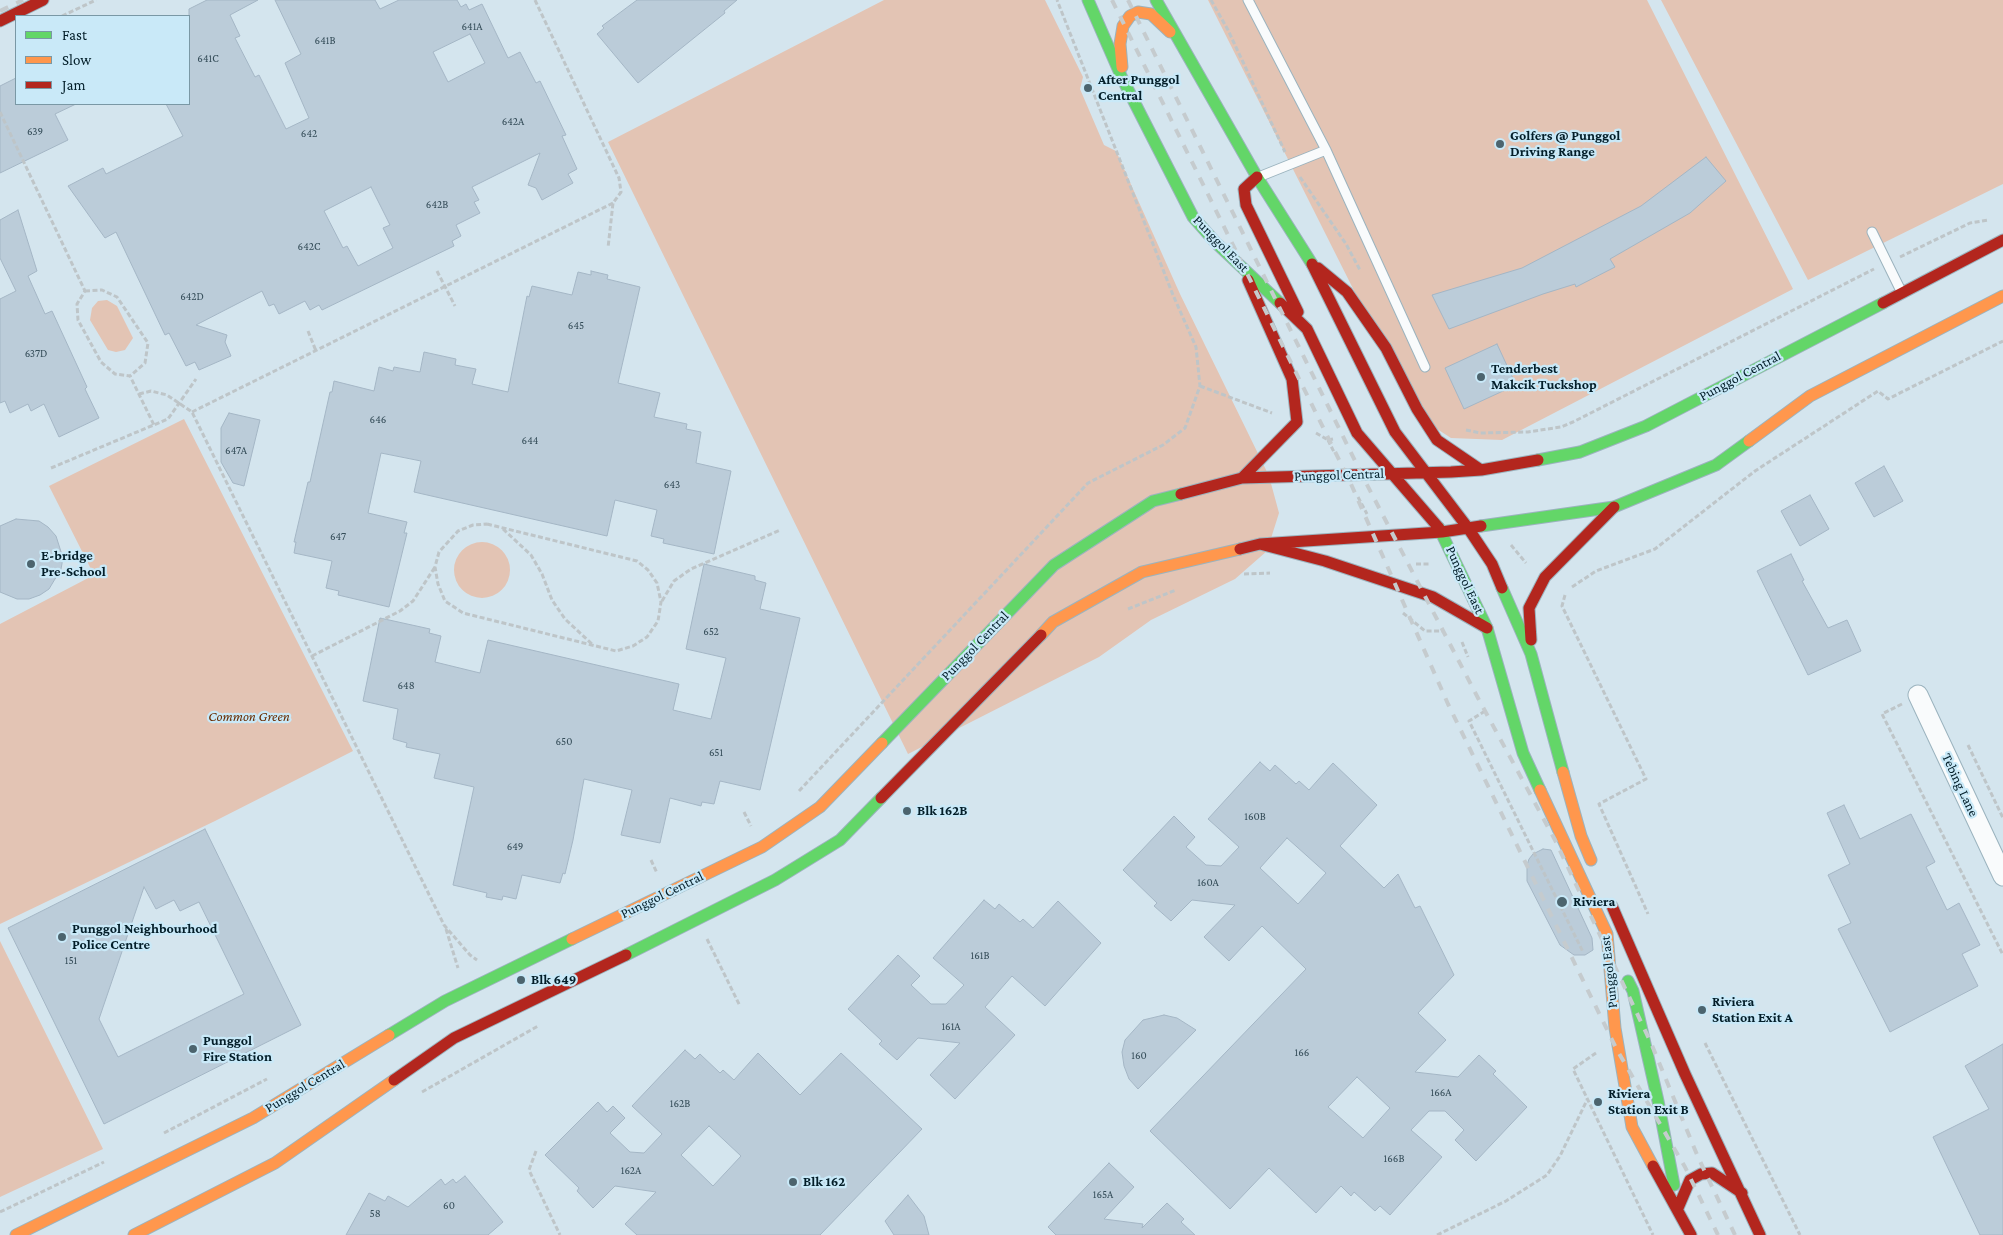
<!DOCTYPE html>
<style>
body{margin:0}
#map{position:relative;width:2003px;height:1235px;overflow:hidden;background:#d4e5ee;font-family:"Crimson Pro",serif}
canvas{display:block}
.legend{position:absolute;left:15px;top:15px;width:175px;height:90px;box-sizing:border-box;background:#c9e9f8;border:1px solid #7a98a5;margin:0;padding:6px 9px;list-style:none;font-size:15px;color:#031e29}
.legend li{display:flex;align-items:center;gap:10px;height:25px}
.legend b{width:25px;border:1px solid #7a98a5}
</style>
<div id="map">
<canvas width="2003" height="1235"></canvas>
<ul class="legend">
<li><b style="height:6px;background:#63d668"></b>Fast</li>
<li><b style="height:6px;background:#ff974d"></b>Slow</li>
<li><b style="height:6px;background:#b3261e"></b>Jam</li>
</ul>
</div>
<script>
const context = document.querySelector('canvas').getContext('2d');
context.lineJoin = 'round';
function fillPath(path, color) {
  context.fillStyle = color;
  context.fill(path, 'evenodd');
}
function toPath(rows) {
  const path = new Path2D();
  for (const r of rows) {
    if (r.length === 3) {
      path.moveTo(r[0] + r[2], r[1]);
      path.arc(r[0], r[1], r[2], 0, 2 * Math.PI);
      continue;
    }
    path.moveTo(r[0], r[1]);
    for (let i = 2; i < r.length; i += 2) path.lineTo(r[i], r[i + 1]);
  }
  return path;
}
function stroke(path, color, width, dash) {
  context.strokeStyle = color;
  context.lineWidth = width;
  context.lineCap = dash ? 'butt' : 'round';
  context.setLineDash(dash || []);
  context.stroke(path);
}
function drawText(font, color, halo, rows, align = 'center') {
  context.font = font + ' "Crimson Pro",serif';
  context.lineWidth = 4.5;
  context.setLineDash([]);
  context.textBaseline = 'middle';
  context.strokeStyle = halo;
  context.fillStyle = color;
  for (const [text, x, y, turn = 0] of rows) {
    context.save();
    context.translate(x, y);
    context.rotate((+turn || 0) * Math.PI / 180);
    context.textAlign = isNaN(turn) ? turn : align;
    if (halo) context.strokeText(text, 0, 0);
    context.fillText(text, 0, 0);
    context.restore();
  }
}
fillPath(toPath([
 [884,0,1045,0,1083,77,1080,89,1104,145,1116,151,1180,294,1269,476,1279,513,1267,551,1235,579,1151,620,1099,657,908,754,608,142],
 [1208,0,1647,0,1793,289,1502,440,1451,438,1417,416],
 [1661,0,2003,0,2003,184,1808,280],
 [107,300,117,306,133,338,125,350,116,352,108,350,90,320,92,308,98,301],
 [184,419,353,751,215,821,0,924,0,624,94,575,49,486],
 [482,570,28],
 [0,941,103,1149,0,1197]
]), '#e3c4b4');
const building = toPath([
 [207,0,258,0,230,15,240,36,235,38,255,77,259,75,286,129,309,118,285,63,301,54,275,0,375,0,380,9,399,0,457,0,461,7,466,4,469,10,482,4,508,58,520,52,536,83,540,81,566,135,562,136,577,169,568,174,573,183,542,200,536,188,528,185,540,153,472,187,479,200,474,202,480,213,456,225,461,236,452,241,454,246,322,310,319,305,310,310,305,301,279,314,274,304,269,306,262,291,196,325,227,335,225,342,231,356,199,370,195,362,186,366,169,333,165,335,116,232,105,238,68,186,103,168,106,174,183,136,166,104,189,104,189,9,207,0],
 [470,34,485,63,448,82,433,52,470,34],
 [371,187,390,225,383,228,393,248,358,266,347,246,343,248,324,211,371,187],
 [637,0,737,0,724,11,725,13,638,83,597,34,604,28,602,26,637,0],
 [16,78,16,104,76,104,55,114,68,140,0,173,0,86,16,78],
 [1706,157,1726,181,1690,213,1610,259,1615,267,1576,287,1575,284,1543,294,1449,329,1432,295,1522,268,1641,206,1706,157],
 [18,210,37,271,28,276,45,314,52,311,87,387,85,389,99,418,59,437,44,404,31,411,28,404,10,413,5,401,0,403,0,299,16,291,0,258,0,220,18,210],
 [591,271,608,275,607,279,640,287,618,383,660,393,654,417,687,424,686,429,701,432,696,463,731,471,714,554,663,543,664,539,651,536,657,510,615,500,607,536,414,492,421,461,381,453,368,513,407,522,404,533,407,533,389,607,338,595,339,591,326,588,332,561,294,553,296,542,294,542,308,482,310,482,330,392,332,392,334,381,374,391,379,367,393,371,394,367,420,372,424,352,456,359,455,365,476,369,472,384,508,392,527,296,529,297,532,286,572,295,578,272,591,275,591,271],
 [1497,344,1516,385,1464,409,1445,368,1497,344],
 [229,413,260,420,244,486,233,483,221,462,221,428,229,413],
 [1884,466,1903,501,1874,517,1855,483,1884,466],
 [1810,495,1829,529,1800,546,1781,511,1810,495],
 [16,519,39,521,48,527,56,536,63,558,61,569,49,589,40,595,29,599,17,599,0,592,0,526,16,519],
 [1791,554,1804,580,1802,581,1828,628,1847,620,1861,651,1808,675,1757,571,1791,554],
 [704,564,755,576,755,580,766,583,760,609,800,618,760,790,720,781,714,804,702,802,701,806,670,798,660,843,621,835,632,790,584,779,573,840,565,874,563,873,560,883,522,875,516,899,503,896,502,900,486,897,487,893,453,885,474,787,434,778,440,754,406,747,407,743,393,739,398,709,363,701,380,618,430,629,429,633,441,636,435,662,480,673,488,640,679,684,673,710,711,719,726,658,686,649,704,564],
 [1260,762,1270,771,1275,765,1296,784,1299,781,1309,790,1333,763,1377,805,1340,846,1384,888,1398,874,1415,908,1420,906,1454,975,1418,1013,1446,1040,1415,1072,1458,1077,1479,1055,1496,1071,1493,1074,1527,1107,1476,1161,1455,1140,1464,1130,1445,1111,1429,1111,1411,1130,1442,1157,1390,1215,1380,1206,1375,1211,1354,1192,1351,1196,1341,1186,1316,1213,1269,1168,1230,1209,1150,1131,1306,969,1262,926,1229,961,1204,937,1235,905,1192,900,1171,921,1154,906,1157,903,1123,870,1174,816,1195,837,1186,847,1206,865,1221,866,1239,847,1208,819,1260,762],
 [1287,838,1326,873,1298,904,1260,868,1287,838],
 [1357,1077,1390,1108,1363,1138,1328,1107,1357,1077],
 [1844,805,1860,839,1911,814,1935,862,1926,867,1947,910,1959,903,1980,945,1962,954,1978,986,1890,1032,1838,929,1851,923,1828,875,1850,864,1827,813,1844,805],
 [205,829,301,1025,104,1124,8,928,205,829],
 [144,887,156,909,174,900,180,911,199,902,244,994,118,1057,99,1019,144,887],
 [1543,849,1551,850,1592,938,1593,950,1585,955,1574,955,1560,945,1527,881,1527,865,1529,859,1533,854,1543,849],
 [984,900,995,909,999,904,1020,922,1023,919,1033,928,1058,901,1101,943,1045,1006,1012,976,985,1007,1015,1035,955,1099,930,1075,960,1043,918,1038,897,1060,879,1044,882,1041,848,1009,898,955,920,976,911,985,931,1004,946,1004,964,985,933,958,984,900],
 [1164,1015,1177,1018,1196,1030,1138,1089,1129,1079,1124,1066,1122,1052,1125,1040,1143,1020,1164,1015],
 [2003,1044,2003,1235,1980,1235,1933,1137,1989,1109,1965,1066,2003,1044],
 [685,1050,695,1059,700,1054,720,1073,723,1070,734,1080,758,1053,800,1095,841,1053,922,1129,820,1235,637,1235,625,1224,656,1192,615,1186,593,1208,577,1191,579,1188,545,1155,598,1102,607,1112,613,1106,625,1118,610,1133,630,1152,644,1153,662,1134,632,1106,685,1050],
 [709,1126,741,1156,713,1186,681,1155,709,1126],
 [1109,1163,1134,1187,1104,1219,1143,1224,1142,1228,1167,1203,1184,1219,1181,1222,1195,1235,1056,1235,1048,1227,1109,1163],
 [465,1176,503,1222,488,1235,346,1235,369,1193,385,1201,388,1196,408,1207,441,1179,445,1185,453,1179,456,1183,465,1176],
 [908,1195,924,1216,929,1235,894,1235,885,1221,908,1195]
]);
fillPath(building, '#bbccd9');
stroke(building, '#a4b6c5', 1);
const lane = toPath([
 [1248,0,1326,150,1425,367],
 [1261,176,1326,150],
 [1872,232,1901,291]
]);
const street = toPath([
 [1918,695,2003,876]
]);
const fast = toPath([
 [1088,0,1122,78,1193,217,1216,243,1280,303],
 [1156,0,1257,177,1312,264],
 [1538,460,1580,452,1646,426,1883,303],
 [1481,526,1614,507,1716,465,1749,441],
 [1439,528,1487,628,1523,753,1540,790],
 [1502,588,1531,654,1563,772],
 [882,743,1054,565,1153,501,1181,494],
 [626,955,775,880,840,840,881,798],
 [1628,981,1633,991,1658,1101,1674,1185],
 [389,1035,445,1001,572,939]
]);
const slow = toPath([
 [1122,67,1120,44,1123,26,1130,16,1138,12,1151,14,1170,32],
 [1749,441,1810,396,2003,296],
 [1041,635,1053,622,1142,572,1240,549],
 [1563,772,1581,836,1591,860],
 [1540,790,1607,934,1615,1028,1632,1127,1653,1166],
 [572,939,762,847,820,807,882,743],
 [16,1235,253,1118,389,1035],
 [134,1235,275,1163,394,1080]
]);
const jam = toPath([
 [0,21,43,0],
 [1257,177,1244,189,1246,205,1298,312],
 [1312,264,1395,432,1468,528,1492,564,1502,588],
 [1318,268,1347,292,1386,348,1417,409,1437,440,1481,470],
 [1280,303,1307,329,1357,433,1439,528],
 [1883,303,2003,240],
 [1242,478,1297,422,1292,379,1248,280],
 [1181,494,1242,478,1451,472,1481,470,1538,460],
 [1260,544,1325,561,1433,597,1487,628],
 [1240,549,1260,544,1442,532,1481,526],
 [1531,640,1529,608,1545,577,1614,507],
 [881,798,1041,635],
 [1612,906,1685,1074,1760,1235],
 [394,1080,454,1038,626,955],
 [1653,1166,1691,1235],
 [1678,1208,1690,1180,1701,1174,1712,1173,1742,1193]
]);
stroke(lane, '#9bb3be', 11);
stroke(street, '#9bb3be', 21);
stroke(fast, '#9bb3be', 13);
stroke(slow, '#9bb3be', 13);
stroke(jam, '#9bb3be', 13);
stroke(toPath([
 [535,0,619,178,621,192,613,203,608,248],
 [1211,0,1228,30,1285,152],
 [62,16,96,0],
 [0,112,85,291,77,304,78,320,101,362,115,374,130,376,154,425],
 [1300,177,1346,244,1360,270],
 [1900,257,1970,223,1988,220],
 [437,271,455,306],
 [85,291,102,290,117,297,148,343,145,363,130,376],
 [308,331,316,351],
 [1200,386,1272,413],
 [139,394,151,391,167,395,192,412,444,925,470,955,477,960],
 [192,412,613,203],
 [1466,430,1480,433,1528,432,1561,427,1573,422,1874,269],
 [1316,433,1328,440,1333,439],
 [1328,440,1334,452],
 [51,468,168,419,196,379],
 [1358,497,1367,514],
 [487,524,637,561,648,570,657,583,661,602,658,621,647,637,633,646,616,651,463,613,445,601,438,584,435,567,439,552,458,531,473,525,487,524],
 [503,529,531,555,542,574,552,600,565,619,593,645],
 [1511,545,1526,563],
 [1416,564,1430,564],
 [1244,574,1270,573],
 [1572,587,1596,571,1655,549,1755,471,1878,391,1888,399,2003,341],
 [1565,595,1562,606,1646,779,1599,804,1648,914],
 [662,601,674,581,691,569,780,530],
 [1128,609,1176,590],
 [1403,613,1425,631,1443,631],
 [1462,642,1468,657],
 [312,656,400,611,413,601,435,567],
 [1902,704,1882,714,2003,955],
 [1485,711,1469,721,1583,952],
 [1968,745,2003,818],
 [799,791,1088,483,1163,445,1185,428,1200,386,1196,347,1173,295,1057,0],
 [744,812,751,826],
 [651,860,657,873],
 [446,929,458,968],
 [707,939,740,1006],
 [1705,1043,1800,1235],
 [1596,1053,1573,1069,1653,1235],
 [422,1092,538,1026],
 [164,1133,267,1079],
 [536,1151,529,1170,560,1235],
 [0,1212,104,1162],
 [1437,1235,1506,1201,1547,1175,1560,1156,1587,1100]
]), '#bec5c8', 3, [5, 2.5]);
stroke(lane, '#f9fbfc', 9);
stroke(street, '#f9fbfc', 19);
stroke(fast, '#63d668', 11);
stroke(slow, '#ff974d', 11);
stroke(jam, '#b3261e', 11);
stroke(toPath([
 [1112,0,1351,484,1448,704,1617,1050,1685,1167,1718,1235],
 [1128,0,1363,477,1478,698,1555,840,1651,1043,1698,1157,1735,1235],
 [0,11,23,0]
]), '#c5cbce', 4, [9, 9]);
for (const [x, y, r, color] of [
 [1088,88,5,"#4c646e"],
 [1500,144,5,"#4c646e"],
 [1481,377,5,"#4c646e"],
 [31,564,5,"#4c646e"],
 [907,811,5,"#4c646e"],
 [1562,902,6,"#4c646e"],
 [62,937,5,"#4c646e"],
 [521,980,5,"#4c646e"],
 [1702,1010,5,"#4c646e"],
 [193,1049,5,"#4c646e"],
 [1598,1102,5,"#4c646e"],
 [793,1182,5,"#4c646e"]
]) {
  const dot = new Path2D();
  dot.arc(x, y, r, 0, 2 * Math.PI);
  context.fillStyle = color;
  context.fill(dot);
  stroke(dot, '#c9e9f8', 2);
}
drawText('11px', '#344c58', null, [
 ["641A",472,27],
 ["641B",325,41],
 ["641C",208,59],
 ["642A",513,122],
 ["639",35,132],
 ["642",309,134],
 ["642B",437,205],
 ["642C",309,247],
 ["642D",192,297],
 ["645",576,326],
 ["637D",36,354],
 ["646",378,420],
 ["644",530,441],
 ["647A",236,451],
 ["643",672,485],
 ["647",338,537],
 ["652",711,632],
 ["648",406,686],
 ["650",564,742],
 ["651",716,753],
 ["160B",1255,817],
 ["649",515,847],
 ["160A",1208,883],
 ["161B",980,956],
 ["151",71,961],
 ["161A",951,1027],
 ["166",1302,1053],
 ["160",1139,1056],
 ["166A",1441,1093],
 ["162B",680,1104],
 ["166B",1394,1159],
 ["162A",631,1171],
 ["165A",1103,1195],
 ["60",449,1206],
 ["58",375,1214]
]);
drawText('bold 14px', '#031e29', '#c9e9f8', [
 ["After Punggol",1098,80],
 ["Central",1098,96],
 ["Golfers @ Punggol",1510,136],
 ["Driving Range",1510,152],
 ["Tenderbest",1491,369],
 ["Makcik Tuckshop",1491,385],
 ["E-bridge",41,556],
 ["Pre-School",41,572],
 ["Blk 162B",917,811],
 ["Riviera",1573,902],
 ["Punggol Neighbourhood",72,929],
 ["Police Centre",72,945],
 ["Blk 649",531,980],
 ["Riviera",1712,1002],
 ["Station Exit A",1712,1018],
 ["Punggol",203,1041],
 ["Fire Station",203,1057],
 ["Riviera",1608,1094],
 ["Station Exit B",1608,1110],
 ["Blk 162",803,1182]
], 'left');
drawText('14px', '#031e29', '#c9e9f8', [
 ["Punggol East",1221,244,46],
 ["Punggol Central",1740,376,-28],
 ["Punggol Central",1339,475,-2],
 ["Punggol East",1465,580,65],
 ["Punggol Central",975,646,-46],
 ["Tebing Lane",1960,785,65],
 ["Punggol Central",662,895,-26],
 ["Punggol East",1609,972,-96],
 ["Punggol Central",305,1086,-31]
]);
drawText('italic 14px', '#692c00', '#c9e9f8', [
 ["Common Green",249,717]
]);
</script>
